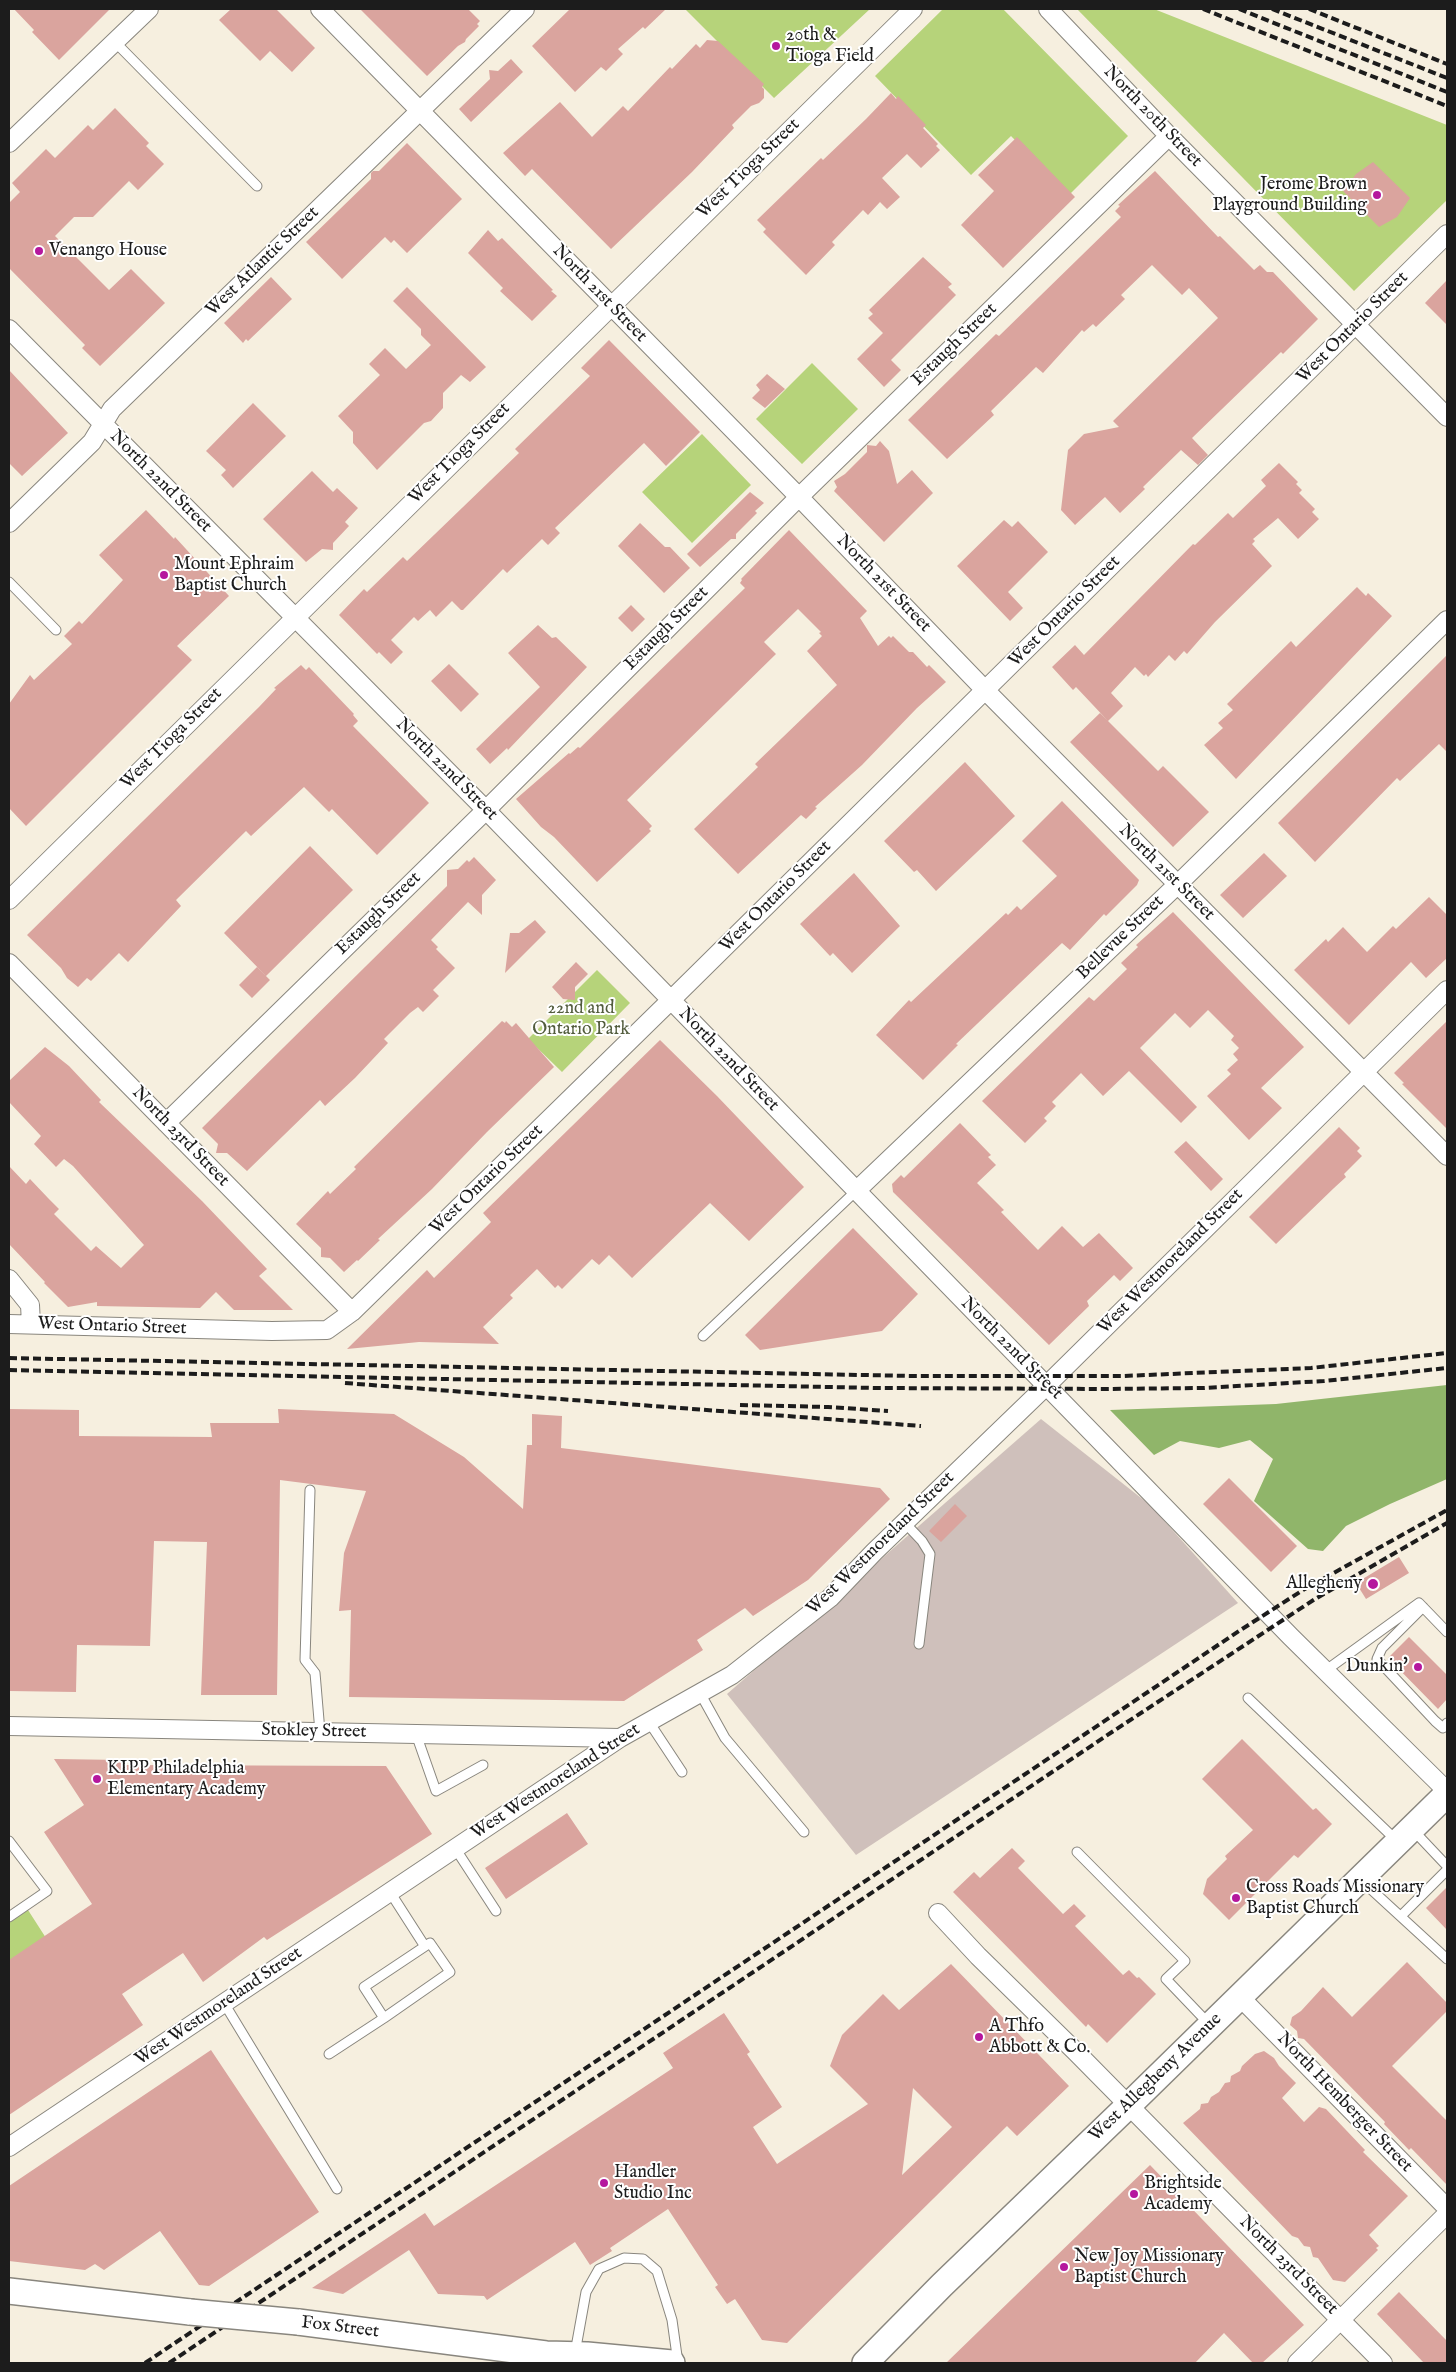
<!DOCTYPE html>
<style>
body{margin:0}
#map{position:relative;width:1456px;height:2372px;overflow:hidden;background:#f6efdf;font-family:"IM FELL English",serif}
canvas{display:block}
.frame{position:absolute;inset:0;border:10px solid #1c1c1c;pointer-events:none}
</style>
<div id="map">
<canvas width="1456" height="2372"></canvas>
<div class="frame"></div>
</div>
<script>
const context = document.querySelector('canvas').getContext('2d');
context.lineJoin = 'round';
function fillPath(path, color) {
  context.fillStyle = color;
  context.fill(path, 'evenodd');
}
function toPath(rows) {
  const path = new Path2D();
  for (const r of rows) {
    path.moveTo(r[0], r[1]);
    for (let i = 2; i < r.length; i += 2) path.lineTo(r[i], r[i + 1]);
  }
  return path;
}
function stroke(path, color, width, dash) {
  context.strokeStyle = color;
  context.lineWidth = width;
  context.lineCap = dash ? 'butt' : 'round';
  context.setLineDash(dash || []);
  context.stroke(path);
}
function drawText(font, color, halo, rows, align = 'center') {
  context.font = font + ' "IM FELL English",serif';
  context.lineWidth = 4;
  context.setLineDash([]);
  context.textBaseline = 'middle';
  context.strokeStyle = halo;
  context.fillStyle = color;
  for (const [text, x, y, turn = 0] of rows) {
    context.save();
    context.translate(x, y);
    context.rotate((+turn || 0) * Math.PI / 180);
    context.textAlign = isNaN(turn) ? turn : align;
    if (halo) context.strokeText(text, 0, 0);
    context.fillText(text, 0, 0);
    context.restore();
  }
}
fillPath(toPath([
 [1041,1419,1150,1505,1238,1603,856,1855,727,1694]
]), '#cfc0bb');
fillPath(toPath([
 [685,9,870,9,774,98],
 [943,9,1003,9,1128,136,1069,195,1011,136,971,175,875,76],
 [1077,9,1154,9,1447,125,1447,200,1354,291],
 [812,363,858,409,802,464,756,419],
 [702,434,751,485,692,543,642,492],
 [597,970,630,1003,562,1072,528,1039],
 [28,1910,46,1938,9,1962,9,1923]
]), '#b6d37a');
fillPath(toPath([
 [1447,1385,1447,1479,1390,1504,1346,1526,1323,1551,1308,1549,1254,1501,1273,1459,1250,1440,1219,1448,1180,1441,1154,1455,1110,1410,1276,1404]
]), '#90b56a');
fillPath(toPath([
 [14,9,110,9,59,60,32,32,34,30],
 [231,9,276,9,315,48,292,72,270,51,260,61,219,20],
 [360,9,468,9,480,21,477,24,479,26,466,39,465,42,458,46,427,76],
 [570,9,666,9,645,29,643,27,618,49,623,54,606,71,601,67,575,92,532,46],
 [707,40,718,41,764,84,762,87,764,89,764,98,759,103,751,106,732,125,734,128,692,172,611,249,532,169,525,176,503,153,560,102,592,137,623,106,628,111,670,67,672,69,696,44,700,48],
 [511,59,523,72,471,122,459,109,490,79,489,70,498,71],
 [891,93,896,99,898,96,926,125,923,128,938,144,936,146,940,150,921,168,907,154,882,178,900,197,887,209,880,202,868,215,863,210,832,242,835,245,806,275,763,232,766,229,757,220,821,158,823,160,866,119],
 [115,108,149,143,146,146,164,164,138,190,129,181,93,217,74,217,55,236,109,290,131,269,165,303,100,366,82,348,85,345,9,268,9,203,20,192,12,183,46,149,55,158,88,125,93,130],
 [1017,137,1075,197,1003,268,961,225,994,191,978,175],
 [407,143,462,199,407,253,394,240,391,243,385,237,342,279,306,242,371,179,371,173,373,171,379,171],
 [1373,162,1410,198,1397,217,1379,227,1343,191,1356,174],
 [1155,171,1218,237,1220,236,1254,270,1260,265,1267,272,1273,272,1318,319,1283,354,1281,352,1192,438,1208,455,1198,465,1181,450,1143,487,1145,489,1120,513,1105,497,1075,525,1061,510,1068,450,1084,434,1119,427,1113,421,1218,318,1189,288,1182,295,1152,265,1121,295,1125,299,1096,327,1093,324,1084,332,1082,330,1043,373,1036,367,991,411,994,415,947,459,908,420,996,334,999,336,1121,217,1115,211,1120,206,1118,205],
 [488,230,498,241,502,238,553,290,551,291,557,296,532,321,500,291,503,288,468,253],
 [923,257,952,284,948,287,956,295,891,360,901,370,884,387,857,359,883,333,868,318,873,314,869,310],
 [271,277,292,299,248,341,246,339,243,343,224,323],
 [1447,280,1447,325,1425,303],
 [407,287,486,367,470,382,461,375,443,393,443,408,431,421,424,423,377,470,353,443,353,432,338,416,380,375,369,364,385,348,406,369,431,345,421,335,421,329,393,301],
 [609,340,700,432,666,466,644,443,555,528,560,533,548,545,542,539,507,573,503,569,463,610,461,610,452,601,436,617,430,610,418,621,414,617,391,640,403,652,391,664,379,652,377,654,339,615,364,589,367,592,403,557,407,561,519,453,515,449,590,376,581,368],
 [9,370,68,433,22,476,9,463],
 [767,374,785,389,765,408,752,398,760,390,756,385],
 [253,403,286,436,233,488,221,475,226,470,206,451],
 [880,441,889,451,897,484,912,470,933,493,884,542,834,491,837,487,834,481,845,474,867,452,867,445,876,446],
 [1279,463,1298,482,1296,484,1302,490,1299,493,1315,509,1312,512,1319,519,1298,539,1278,518,1253,539,1255,541,1252,544,1272,566,1215,622,1187,654,1184,651,1175,661,1169,655,1148,677,1146,674,1144,676,1135,667,1111,693,1123,706,1108,721,1076,687,1073,690,1052,667,1075,645,1084,655,1193,544,1195,545,1228,513,1233,518,1266,486,1261,480],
 [312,471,333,492,337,488,358,508,345,522,349,526,333,543,333,550,322,549,306,562,263,519],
 [750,492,764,503,755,511,757,513,736,534,736,539,731,539,700,567,687,554],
 [146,510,174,539,175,537,229,596,177,646,192,660,26,826,9,808,9,704,30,675,34,680,72,644,64,636,79,621,82,624,123,580,99,555],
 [1004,520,1012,527,1018,521,1048,552,1008,592,1023,608,1010,621,957,566],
 [640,523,665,547,670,547,690,568,664,593,618,546],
 [789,530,867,611,860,618,878,646,889,636,891,638,893,636,909,652,913,652,927,667,929,665,946,682,917,708,862,765,815,807,817,808,806,819,801,815,738,874,694,829,758,767,755,764,837,685,807,651,822,636,819,633,821,632,798,609,764,642,776,654,627,800,652,826,649,829,651,831,597,882,554,837,541,827,516,799,569,753,570,754,578,747,580,748,745,588,740,583,742,580,741,579],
 [1357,587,1366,596,1368,593,1392,616,1236,779,1204,745,1223,728,1218,723,1233,710,1227,704,1291,641,1296,647],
 [631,605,645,619,632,632,618,618],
 [538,625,552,638,556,637,587,667,508,750,507,748,490,764,476,749,540,687,508,653],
 [1447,655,1447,752,1439,744,1400,781,1397,778,1315,862,1278,823],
 [449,664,479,694,461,712,431,681],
 [301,665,306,670,309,667,354,714,353,715,358,721,353,726,429,803,377,855,332,809,329,812,304,787,251,836,246,831,176,900,181,906,128,962,119,953,91,981,87,978,78,987,67,978,61,968,27,935,259,707,276,689,274,688],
 [1100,713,1158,771,1163,766,1209,812,1173,847,1070,742],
 [965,762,1015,816,936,891,917,870,914,872,884,841],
 [1062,801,1139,880,1137,885,1106,916,1104,914,1070,950,1062,943,956,1044,958,1045,923,1080,876,1035,909,1000,911,1002,1006,913,1008,915,1017,906,1021,910,1057,876,1022,841],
 [310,846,353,890,266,976,224,933],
 [1264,853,1287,876,1243,918,1220,895],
 [474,857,496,880,482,895,482,915,468,902,431,940,438,947,436,949,455,968,433,990,439,996,423,1012,418,1007,410,1013,384,1039,388,1043,355,1078,325,1106,320,1100,247,1171,227,1153,216,1153,218,1144,202,1128,447,886,447,870,458,869,467,860,469,862],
 [854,873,900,926,852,973,833,953,830,956,800,924],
 [1429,897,1447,915,1447,958,1426,978,1411,962,1349,1025,1294,970,1326,939,1328,942,1343,927,1367,952,1393,926,1396,929],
 [1173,912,1304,1047,1261,1088,1282,1108,1249,1140,1207,1096,1231,1074,1227,1070,1238,1060,1233,1054,1239,1048,1231,1040,1234,1036,1208,1010,1190,1028,1175,1013,1140,1048,1197,1107,1181,1123,1129,1071,1103,1096,1081,1073,1052,1102,1056,1106,1044,1118,1047,1121,1025,1143,982,1101,1089,997,1094,1001,1127,969,1121,963,1138,947,1136,945],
 [535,920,546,932,505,973,510,933,519,933],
 [576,962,588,974,575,987,575,1000,563,999,552,987],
 [257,967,270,980,252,998,239,985],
 [502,1021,505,1023,506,1021,512,1027,516,1023,554,1067,487,1132,432,1189,378,1239,380,1240,358,1261,357,1260,344,1272,330,1258,321,1257,321,1248,296,1224,328,1191,330,1194,356,1169,354,1167],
 [1447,1021,1447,1129,1402,1084,1404,1083,1394,1073],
 [660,1040,717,1096,804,1187,749,1241,710,1203,632,1278,609,1255,599,1265,592,1259,562,1289,558,1285,555,1288,537,1269,510,1295,513,1298,483,1327,499,1344,419,1342,347,1349,427,1270,434,1278,478,1235,491,1222,483,1213],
 [45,1047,69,1066,101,1100,99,1102,202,1201,267,1269,259,1276,293,1310,234,1310,216,1292,200,1308,97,1306,97,1302,68,1307,44,1283,45,1282,9,1244,9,1166,26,1184,30,1179,48,1198,59,1209,54,1214,91,1251,96,1246,121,1268,144,1245,73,1166,64,1159,56,1167,34,1144,41,1136,9,1102,9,1081],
 [960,1123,991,1155,988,1157,996,1165,977,1183,1004,1210,1001,1212,1038,1250,1062,1226,1083,1247,1099,1233,1133,1268,1120,1281,1114,1275,1087,1301,1089,1306,1049,1345,893,1192,892,1184,901,1175,904,1178],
 [1339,1127,1360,1148,1357,1151,1362,1156,1344,1174,1346,1177,1334,1188,1276,1244,1249,1217],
 [1186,1141,1223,1179,1211,1191,1174,1152],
 [853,1228,918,1294,882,1331,760,1350,745,1335],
 [9,1409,79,1410,79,1436,212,1437,210,1423,279,1423,278,1409,394,1414,464,1457,523,1509,527,1445,532,1445,532,1414,562,1416,561,1448,880,1488,890,1499,808,1580,753,1616,745,1608,697,1640,703,1650,624,1701,349,1697,351,1610,339,1611,344,1553,366,1491,280,1480,277,1695,201,1695,207,1542,154,1541,150,1646,77,1645,76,1692,9,1691],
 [1229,1478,1297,1546,1271,1572,1203,1504],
 [955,1504,967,1516,941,1542,929,1531],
 [1399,1557,1409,1573,1366,1599,1356,1583],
 [1409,1637,1447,1675,1447,1699,1438,1709,1388,1658],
 [1242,1739,1313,1810,1316,1808,1332,1824,1298,1858,1294,1855,1229,1920,1203,1894,1207,1879,1227,1859,1225,1856,1253,1830,1202,1779],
 [54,1759,122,1760,125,1765,386,1766,432,1834,267,1940,264,1937,203,1982,183,1953,122,1994,143,2025,9,2115,9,1960,92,1904,44,1832,84,1805],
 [567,1813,588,1844,506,1899,485,1868],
 [1012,1848,1025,1861,1018,1868,1063,1914,1074,1904,1086,1916,1075,1926,1123,1975,1129,1970,1137,1978,1139,1977,1156,1994,1107,2043,1088,2024,1086,2027,953,1892,974,1872,980,1878],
 [1447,1887,1447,1930,1426,1908],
 [1407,1962,1447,2003,1447,2011,1392,2066,1447,2121,1447,2185,1411,2148,1409,2150,1384,2124,1385,2122,1304,2039,1298,2038,1297,2031,1290,2025,1292,2017,1301,2011,1323,1987,1352,2017],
 [951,1964,1069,2086,1017,2136,1007,2126,787,2343,762,2340,735,2299,727,2304,715,2287,718,2285,668,2209,610,2248,612,2251,590,2265,575,2242,487,2300,484,2296,438,2294,409,2250,343,2294,312,2288,425,2213,434,2226,673,2068,663,2053,724,2013,750,2052,747,2054,782,2107,753,2127,777,2164,868,2104,830,2066,842,2035,883,1994,899,2010],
 [913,2088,952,2127,902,2175],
 [211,2050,319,2212,209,2286,199,2285,160,2231,104,2270,95,2264,85,2270,9,2261,9,2186],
 [1264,2051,1274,2058,1279,2066,1296,2083,1282,2098,1304,2122,1319,2107,1326,2109,1365,2150,1363,2152,1408,2196,1369,2235,1379,2246,1376,2248,1378,2250,1345,2282,1333,2280,1318,2258,1313,2257,1310,2247,1304,2246,1298,2238,1292,2236,1183,2123,1200,2109,1201,2104,1208,2103,1211,2097,1219,2092,1225,2083,1230,2082,1231,2076,1240,2071,1242,2066,1255,2054],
 [1150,2165,1304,2325,1262,2363,1253,2363,1224,2333,1195,2363,946,2363],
 [1399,2292,1447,2341,1447,2363,1424,2363,1377,2314]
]), '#daa49e');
const lane = toPath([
 [115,42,257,186],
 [9,582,56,630],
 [703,1336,856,1191],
 [310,1490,305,1660,315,1673,320,1732],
 [904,1522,922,1541,930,1554,919,1644],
 [1423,1607,1382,1648,1377,1659,1435,1721,1443,1728,1447,1723],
 [1325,1671,1419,1603,1447,1632],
 [700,1693,725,1738,804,1832],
 [1248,1698,1397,1841],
 [649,1722,682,1772],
 [416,1734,436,1791,483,1765],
 [1413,1830,1447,1866],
 [9,1841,47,1891,9,1917],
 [455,1848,496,1911],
 [1077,1852,1185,1961,1166,1979,1209,2024],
 [1362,1881,1447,1959],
 [390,1892,424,1945],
 [1401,1916,1447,1870],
 [430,1943,450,1972,384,2018,364,1987,430,1943],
 [224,2003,337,2189],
 [329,2054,384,2018],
 [575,2353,586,2292,599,2269,624,2258,643,2259,657,2271,672,2320,678,2363]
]);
const street = toPath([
 [320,9,799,497,985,690,1447,1156],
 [1048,9,1169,136,1447,417],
 [9,143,149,9],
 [9,329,486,810,1291,1637,1447,1791],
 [9,523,92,442,112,409,525,9],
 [9,900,913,9],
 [9,963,352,1312],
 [166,1123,486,810,799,497,1169,136],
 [856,1191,1178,884,1447,620],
 [9,1279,30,1305,31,1324],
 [9,1324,272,1331,327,1330,352,1312,670,1001,1447,234],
 [9,1726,620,1738],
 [938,1913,978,1956,1076,2052,1383,2363],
 [1240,1997,1447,2208],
 [9,2147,620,1738,732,1675,830,1598,874,1552,1047,1385,1447,990],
 [1297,2363,1447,2214]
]);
const secondary = toPath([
 [9,2291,190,2312],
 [298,2322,546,2354,587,2355,672,2363],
 [865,2363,942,2285,1129,2105,1447,1794]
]);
stroke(lane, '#89867e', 11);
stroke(street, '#89867e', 20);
stroke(secondary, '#89867e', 28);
stroke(lane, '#fff', 9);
stroke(street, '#fff', 18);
stroke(secondary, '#fff', 25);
stroke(toPath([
 [1203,9,1447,106],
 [1239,9,1447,92],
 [1272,9,1447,78],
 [1309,9,1447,64],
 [9,1358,913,1376,1123,1376,1311,1368,1447,1353],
 [9,1370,877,1388,1108,1389,1203,1388,1324,1381,1447,1368],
 [345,1383,921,1426],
 [740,1405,828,1407,888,1411],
 [145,2363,1239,1631,1303,1590,1447,1510],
 [169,2363,1112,1732,1315,1599,1447,1523]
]), '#1c1c1c', 4, [8, 4]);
const secondaryBridge = toPath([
 [190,2312,298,2322]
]);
stroke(secondaryBridge, '#89867e', 28, []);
stroke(secondaryBridge, '#fff', 25);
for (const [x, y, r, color] of [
 [776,46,5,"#b5179e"],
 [1377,195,5,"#b5179e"],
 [39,251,5,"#b5179e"],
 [164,575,5,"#b5179e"],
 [1373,1584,6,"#b5179e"],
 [1418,1667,5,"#b5179e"],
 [97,1779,5,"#b5179e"],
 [1236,1898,5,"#b5179e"],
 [979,2037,5,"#b5179e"],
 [604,2183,5,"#b5179e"],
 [1134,2194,5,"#b5179e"],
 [1064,2267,5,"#b5179e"]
]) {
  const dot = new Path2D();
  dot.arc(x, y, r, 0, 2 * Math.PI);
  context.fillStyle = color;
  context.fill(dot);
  stroke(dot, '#fff', 2);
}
drawText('18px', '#1c1c1c', '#fff', [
 ["20th &",786,36],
 ["Tioga Field",786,57],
 ["Jerome Brown",1367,185,"right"],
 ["Playground Building",1367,206,"right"],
 ["Venango House",49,251],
 ["Mount Ephraim",174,565],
 ["Baptist Church",174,586],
 ["Allegheny",1362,1584,"right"],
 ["Dunkin'",1408,1667,"right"],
 ["KIPP Philadelphia",107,1769],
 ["Elementary Academy",107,1790],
 ["Cross Roads Missionary",1246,1888],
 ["Baptist Church",1246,1909],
 ["A Thfo",989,2027],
 ["Abbott & Co.",989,2048],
 ["Handler",614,2173],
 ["Studio Inc",614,2194],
 ["Brightside",1144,2184],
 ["Academy",1144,2205],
 ["New Joy Missionary",1074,2257],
 ["Baptist Church",1074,2278]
], 'left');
drawText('18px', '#1c1c1c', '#fff', [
 ["North 20th Street",1152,117,46],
 ["West Tioga Street",749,169,-44],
 ["West Atlantic Street",263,262,-44],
 ["North 21st Street",599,294,46],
 ["West Ontario Street",1353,328,-45],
 ["Estaugh Street",955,345,-44],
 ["West Tioga Street",460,454,-45],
 ["North 22nd Street",160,482,45],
 ["North 21st Street",883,584,46],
 ["West Ontario Street",1065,612,-45],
 ["Estaugh Street",667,629,-45],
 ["West Tioga Street",172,739,-45],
 ["North 22nd Street",446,770,45],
 ["North 21st Street",1166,873,45],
 ["West Ontario Street",776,897,-45],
 ["Estaugh Street",379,914,-44],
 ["Bellevue Street",1121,938,-44],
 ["North 22nd Street",728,1060,46],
 ["North 23rd Street",180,1137,46],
 ["West Ontario Street",487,1180,-44],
 ["West Westmoreland Street",1171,1262,-45],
 ["West Ontario Street",112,1327,2],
 ["North 22nd Street",1011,1349,45],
 ["West Westmoreland Street",881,1544,-44],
 ["Stokley Street",314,1732,1],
 ["West Westmoreland Street",556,1782,-33],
 ["West Westmoreland Street",219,2007,-34],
 ["West Allegheny Avenue",1156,2078,-44],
 ["North Hemberger Street",1344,2103,46],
 ["North 23rd Street",1288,2266,45],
 ["Fox Street",340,2328,7]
]);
drawText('18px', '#525c3d', '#fff', [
 ["22nd and",581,1009],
 ["Ontario Park",581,1030]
]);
</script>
